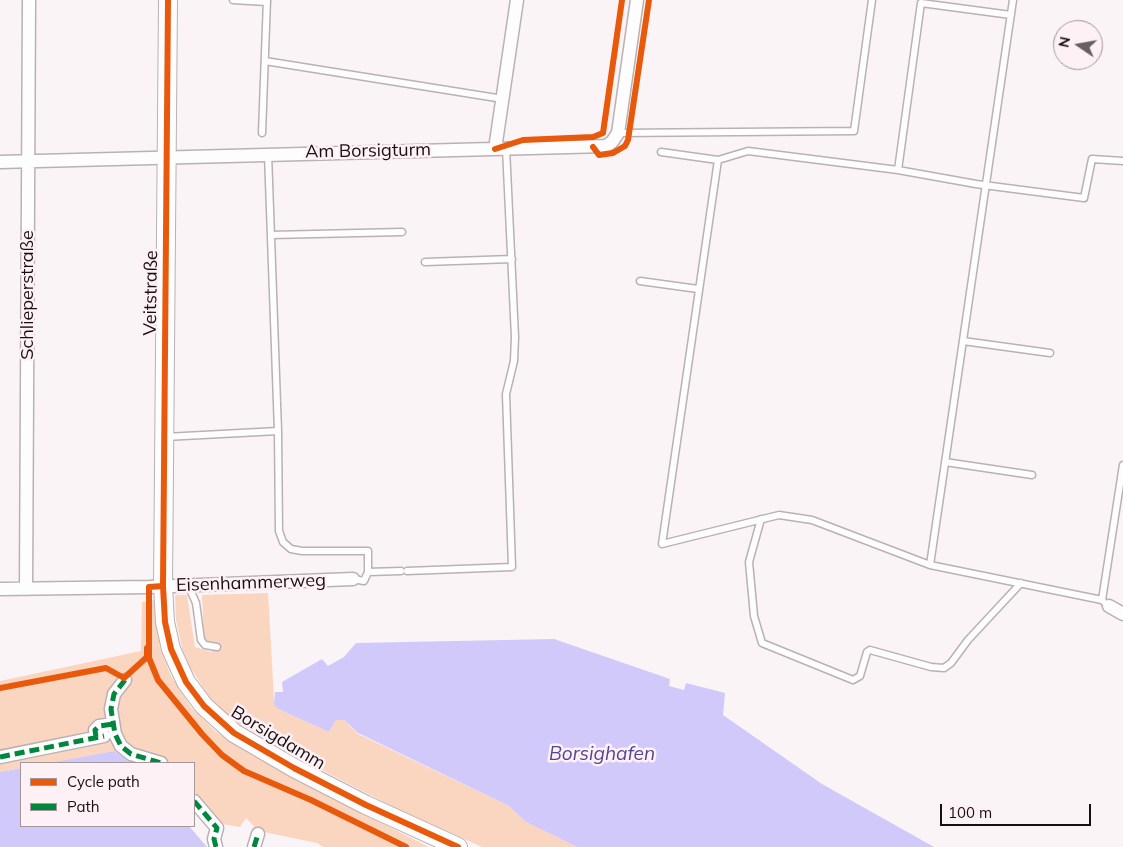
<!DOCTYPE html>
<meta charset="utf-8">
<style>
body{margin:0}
#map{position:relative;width:1123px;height:847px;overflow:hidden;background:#fbf4f7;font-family:Mulish,sans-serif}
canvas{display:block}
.legend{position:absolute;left:20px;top:762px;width:175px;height:65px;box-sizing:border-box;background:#fef1f6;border:1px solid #a2979b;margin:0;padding:6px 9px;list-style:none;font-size:15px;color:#180f13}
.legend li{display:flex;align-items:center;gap:10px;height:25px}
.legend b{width:25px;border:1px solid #a2979b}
.north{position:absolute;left:1053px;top:20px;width:50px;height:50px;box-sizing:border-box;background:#fef1f6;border:1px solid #a2979b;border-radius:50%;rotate:282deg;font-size:14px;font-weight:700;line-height:20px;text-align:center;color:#180f13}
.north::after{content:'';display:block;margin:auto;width:18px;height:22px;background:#675f63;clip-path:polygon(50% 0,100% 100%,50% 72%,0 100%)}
.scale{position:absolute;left:940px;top:804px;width:151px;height:22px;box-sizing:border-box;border:2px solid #180f13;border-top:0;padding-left:6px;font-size:15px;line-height:18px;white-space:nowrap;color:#180f13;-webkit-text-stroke:4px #fef1f6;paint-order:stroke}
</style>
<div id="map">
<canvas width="1123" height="847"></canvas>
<ul class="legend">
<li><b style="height:6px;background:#e8590c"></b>Cycle path</li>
<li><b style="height:6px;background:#00873e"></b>Path</li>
</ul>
<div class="north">N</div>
<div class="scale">100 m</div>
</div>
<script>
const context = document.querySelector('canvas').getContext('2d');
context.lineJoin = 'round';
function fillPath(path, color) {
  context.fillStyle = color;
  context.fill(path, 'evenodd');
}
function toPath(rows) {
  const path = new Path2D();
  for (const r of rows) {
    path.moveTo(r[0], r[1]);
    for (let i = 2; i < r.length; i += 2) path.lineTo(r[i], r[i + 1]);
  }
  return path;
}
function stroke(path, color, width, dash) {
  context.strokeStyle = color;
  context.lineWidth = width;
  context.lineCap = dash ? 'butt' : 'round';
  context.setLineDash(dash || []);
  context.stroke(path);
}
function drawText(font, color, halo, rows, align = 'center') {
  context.font = font + ' Mulish,sans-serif';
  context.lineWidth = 5;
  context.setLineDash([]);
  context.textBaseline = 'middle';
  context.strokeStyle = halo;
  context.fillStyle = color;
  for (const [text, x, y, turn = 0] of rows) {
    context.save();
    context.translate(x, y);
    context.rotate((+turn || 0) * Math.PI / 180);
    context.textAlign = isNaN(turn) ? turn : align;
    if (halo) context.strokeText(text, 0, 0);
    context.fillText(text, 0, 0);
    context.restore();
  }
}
fillPath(toPath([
 [268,593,274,699,278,709,329,732,336,720,344,720,358,734,509,806,526,822,577,847,482,847,391,806,318,768,241,725,225,713,209,697,190,667,182,648,176,620,175,595,187,595,195,647,212,652,204,641,202,595],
 [154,600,160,648,171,676,191,707,215,731,252,755,310,787,429,847,323,847,317,843,259,831,246,818,240,827,222,824,194,791,194,763,132,763,114,751,48,763,21,763,21,768,0,772,0,681,141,651,142,602]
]), '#fad5bf');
fillPath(toPath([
 [554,639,670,679,669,686,684,690,686,683,725,693,723,715,822,784,934,847,577,847,526,822,509,806,358,733,344,720,336,720,329,732,278,709,274,704,275,692,283,692,282,682,322,659,328,666,344,657,356,643],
 [114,751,132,763,48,763],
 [21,768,21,826,189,826,207,847,0,847,0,772]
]), '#d1c9fa');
const lane = toPath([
 [233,0,266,2],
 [265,61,503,99],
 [262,133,267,0],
 [618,133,854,131,872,0],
 [661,152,718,160],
 [268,154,278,431,279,531,283,542,291,549,302,551,368,551,368,572,364,581,353,579],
 [898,170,921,3,1011,15],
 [271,235,402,232],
 [425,262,512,259],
 [640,281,698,289],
 [963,341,1050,353],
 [165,437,278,431],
 [945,462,1032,475],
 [761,519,749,562,754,616,762,643,853,680,860,676,867,652,870,650,931,667,944,668,951,663,968,640,1021,583],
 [930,565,1013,0],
 [407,571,512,567,506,394,514,361,515,337,506,148],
 [368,572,401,571],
 [188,585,196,603,201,640,205,645,217,647],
 [1102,600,930,565,812,520,779,515,662,544,718,160,748,151,898,170,976,184,1084,198,1092,159,1123,161],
 [1104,602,1102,600,1123,465]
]);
const street = toPath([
 [495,149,517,0],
 [0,162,606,146,612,142,618,133,637,0],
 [0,589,149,587,353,579],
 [26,589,29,0],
 [1109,606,1123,614],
 [125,680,114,694,111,709,115,734,121,746,131,754,161,763],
 [96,737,95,730,99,726,113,724],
 [0,757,104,736],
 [194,801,217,828,214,839,216,847],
 [254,847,258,834]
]);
const secondary = toPath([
 [168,0,163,586,165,622,171,649,186,682,204,706,234,733,294,768,366,805,458,847]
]);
stroke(lane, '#b9b1b4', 9);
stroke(street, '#b9b1b4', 15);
stroke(secondary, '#b9b1b4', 20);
stroke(lane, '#fefdfe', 6);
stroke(street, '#fefdfe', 12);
stroke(secondary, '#fefdfe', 18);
stroke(toPath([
 [125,680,114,694,111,709,115,734,121,746,131,754,161,763],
 [96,737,95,730,99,726,113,724],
 [0,757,104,736],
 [194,801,217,828,214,839,216,847],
 [254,847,258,834]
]), '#00873e', 5, [10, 5]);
stroke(toPath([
 [168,0,163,586,165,622,171,649,186,682,204,706,234,733,294,768,366,805,458,847],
 [593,147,599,155,613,153,625,146,628,140,649,0],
 [495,149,523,140,593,137,603,133,622,0],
 [163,586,149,587,149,658,158,680,202,734,222,755,244,771,311,800,406,847],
 [0,688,106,668,124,678,147,657,147,648]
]), '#e8590c', 6);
drawText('18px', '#180f13', '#fef1f6', [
 ["Am Borsigturm",368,151,-1],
 ["Veitstraße",151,293,-89],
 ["Schlieperstraße",28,295,-90],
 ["Eisenhammerweg",251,583,-2],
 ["Borsigdamm",278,738,31]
]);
drawText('italic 19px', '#544495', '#fef1f6', [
 ["Borsighafen",602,754]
]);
</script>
